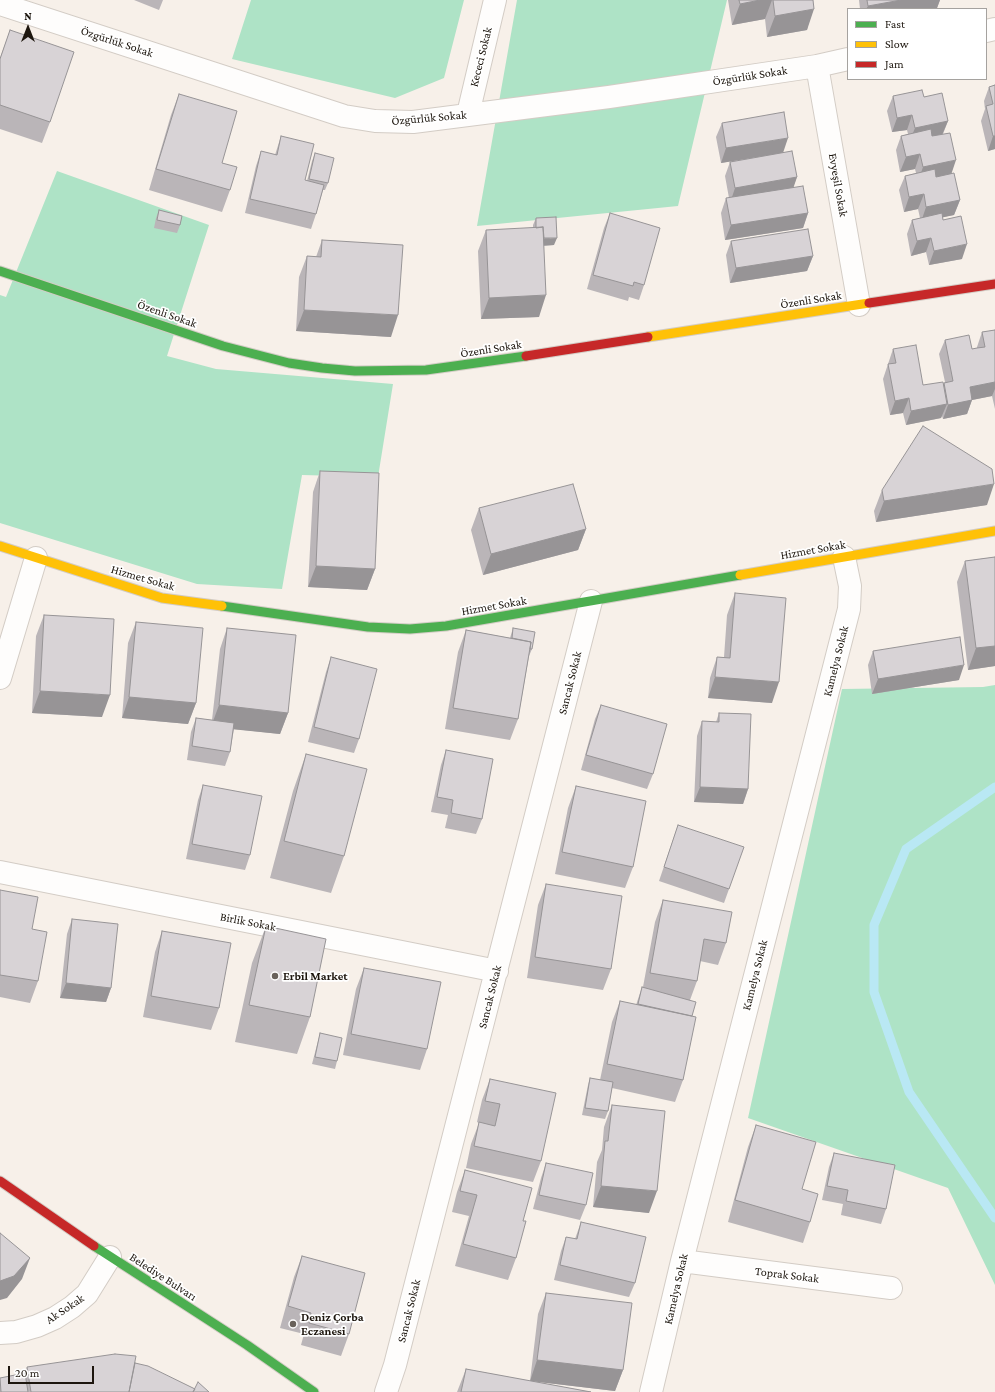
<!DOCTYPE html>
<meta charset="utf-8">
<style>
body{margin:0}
#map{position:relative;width:995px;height:1392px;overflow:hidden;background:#f7f0e9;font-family:"Crimson Pro",serif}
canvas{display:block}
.legend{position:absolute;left:847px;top:8px;width:140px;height:72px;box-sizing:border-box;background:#fff;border:1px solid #a5a29f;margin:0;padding:5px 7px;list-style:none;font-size:12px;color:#1d160e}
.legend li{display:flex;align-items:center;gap:8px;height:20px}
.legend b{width:20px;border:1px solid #a5a29f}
.north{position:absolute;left:8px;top:8px;width:40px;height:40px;-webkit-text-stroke:3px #fff;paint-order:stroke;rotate:0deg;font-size:11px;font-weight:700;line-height:16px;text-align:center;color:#1d160e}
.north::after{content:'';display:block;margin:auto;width:14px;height:18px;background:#1d160e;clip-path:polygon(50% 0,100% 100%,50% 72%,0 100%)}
.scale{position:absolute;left:8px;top:1366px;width:86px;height:18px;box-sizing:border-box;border:2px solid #1d160e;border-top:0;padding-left:5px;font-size:12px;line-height:14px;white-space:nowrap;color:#1d160e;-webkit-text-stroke:3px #fff;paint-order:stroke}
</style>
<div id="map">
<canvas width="995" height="1392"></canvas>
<ul class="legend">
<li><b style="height:5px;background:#4caf50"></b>Fast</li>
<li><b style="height:5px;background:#ffc107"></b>Slow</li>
<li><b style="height:5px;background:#c62828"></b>Jam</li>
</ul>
<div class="north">N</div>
<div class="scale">20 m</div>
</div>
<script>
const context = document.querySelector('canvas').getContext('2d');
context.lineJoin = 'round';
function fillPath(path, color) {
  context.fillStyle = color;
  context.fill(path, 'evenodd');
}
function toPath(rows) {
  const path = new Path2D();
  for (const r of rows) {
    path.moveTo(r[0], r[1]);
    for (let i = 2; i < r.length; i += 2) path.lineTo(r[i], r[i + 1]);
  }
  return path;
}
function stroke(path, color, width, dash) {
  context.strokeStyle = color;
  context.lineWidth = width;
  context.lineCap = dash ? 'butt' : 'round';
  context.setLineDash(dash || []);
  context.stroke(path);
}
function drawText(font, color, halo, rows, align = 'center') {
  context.font = font + ' "Crimson Pro",serif';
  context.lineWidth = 3.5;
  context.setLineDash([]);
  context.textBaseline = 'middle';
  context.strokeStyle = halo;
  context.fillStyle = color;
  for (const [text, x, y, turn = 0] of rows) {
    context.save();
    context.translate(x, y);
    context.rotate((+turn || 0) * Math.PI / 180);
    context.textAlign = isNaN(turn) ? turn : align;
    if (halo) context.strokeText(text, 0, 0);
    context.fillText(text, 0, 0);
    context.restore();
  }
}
fillPath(toPath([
 [251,0,464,0,444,78,395,98,232,59],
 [517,0,727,0,678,206,477,226],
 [57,171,209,225,167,356,216,369,393,384,378,477,302,475,282,589,197,584,0,523,0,295,6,297],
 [995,685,995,1285,948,1188,748,1118,842,689,983,687]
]), '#aee3c6');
stroke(toPath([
 [995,787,906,849,874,925,874,992,909,1092,995,1218]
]), '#b9e8f4', 9);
const street = toPath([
 [0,4,344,116,375,121,413,122,609,97,817,66,848,59],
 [986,31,995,29],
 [817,66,859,305],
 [468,114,495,0],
 [0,678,36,558],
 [0,872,497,971],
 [682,1261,891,1288],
 [0,1333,16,1332,37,1326,55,1318,72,1307,87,1294,110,1257],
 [386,1392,395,1365,591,601],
 [651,1392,682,1261,849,609,850,586,844,557]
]);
const fast = toPath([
 [0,271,223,346,289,363,322,368,355,371,426,370,526,356],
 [222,606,368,627,410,629,446,626,740,575],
 [94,1246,247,1345,314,1392]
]);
const slow = toPath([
 [648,337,869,303],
 [0,546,162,598,222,606],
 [740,575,995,531]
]);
const jam = toPath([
 [869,303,995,284],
 [526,356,648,337],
 [0,1181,94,1246]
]);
stroke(street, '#d3ccc5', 24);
stroke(fast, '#d3ccc5', 11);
stroke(slow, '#d3ccc5', 11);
stroke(jam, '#d3ccc5', 11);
stroke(street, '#fefdfc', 22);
stroke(fast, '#4caf50', 9);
stroke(slow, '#ffc107', 9);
stroke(jam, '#c62828', 9);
fillPath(toPath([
 [134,0,163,0,159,10],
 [728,0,813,0,807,30,767,37,765,19,732,25],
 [859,0,940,0,937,8,929,9,860,9],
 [10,30,50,122,42,143,0,129,0,58],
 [995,85,995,149,988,151,981,121,985,109,984,101,989,87],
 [179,94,222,163,230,190,222,212,149,190,171,115],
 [893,96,924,97,948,121,943,134,951,173,960,200,954,215,943,217,943,220,962,259,929,265,926,252,911,256,907,234,912,220,920,218,918,209,904,212,899,190,905,176,916,173,915,169,900,172,896,150,901,136,908,134,907,130,892,132,887,111],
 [722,123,783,152,797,177,793,187,808,213,803,228,725,240,721,213,726,198,729,198,725,176,730,162,768,155,721,163,716,137],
 [281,136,305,180,307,181,312,161,315,153,328,183,325,190,323,190,316,214,311,229,245,213,256,166,261,151,275,155],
 [159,210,180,225,177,233,154,228,156,218],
 [610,213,644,285,639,300,629,297,628,301,587,289,604,228],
 [536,218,554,245,544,246,539,317,481,319,478,251,486,230,533,228,533,225],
 [322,240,391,337,296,331,299,277,307,256,316,257],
 [731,241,813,256,807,271,730,283,726,255],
 [995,330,995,409,992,396,972,400,967,414,943,419,942,416,941,418,906,425,903,413,890,415,883,379,893,349,923,385,943,385,945,382,939,354,945,340,972,349,977,348,977,347,982,332],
 [320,471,375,569,367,590,308,587,313,492],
 [882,490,987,505,876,522,874,511],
 [479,508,586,529,578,550,483,575,471,530],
 [995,557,995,666,968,670,957,582,965,561],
 [735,593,772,703,708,698,710,678,717,657,724,657,727,615],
 [44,615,102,717,32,713,36,636],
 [136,622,196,703,188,724,122,718,128,643],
 [227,628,288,713,280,734,234,729,230,752,225,766,187,760,191,732,196,718,212,720,220,649],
 [513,628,532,649,529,656,518,719,510,740,445,729,458,652,466,630,510,638],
 [873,651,959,680,872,694,868,665],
 [331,657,359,739,354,753,308,742,326,672],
 [601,705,653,774,647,789,581,770,595,719],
 [719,713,748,789,743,804,694,802,697,736,702,721,716,722],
 [446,750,482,819,476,834,445,828,448,815,431,812,441,765],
 [306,754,344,856,331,893,270,878,293,791],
 [203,785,250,855,245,870,186,859,198,800],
 [576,786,633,867,625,888,555,874,568,808],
 [678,825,729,889,724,903,659,881],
 [546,884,611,969,603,990,527,978,538,905],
 [0,890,32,929,38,981,30,1003,0,997],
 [663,900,726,943,718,965,700,961,697,981,690,1000,692,1016,683,1080,675,1102,612,1088,608,1111,605,1119,582,1115,588,1085,590,1078,600,1080,612,1022,620,1001,636,1005,642,987,643,987,655,922],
 [72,919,111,988,106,1002,60,998,67,934],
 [266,926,310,1017,297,1054,235,1042,252,963],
 [162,931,219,1008,211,1030,143,1017,155,952],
 [364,968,427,1049,420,1070,343,1055,356,989],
 [320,1033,337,1061,335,1069,312,1064,318,1041],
 [490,1079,541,1161,533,1182,466,1168,471,1144,479,1123,477,1122,482,1100],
 [612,1105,649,1213,593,1207,597,1162,602,1150,604,1127],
 [756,1125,802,1189,810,1222,803,1243,728,1222,748,1147],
 [834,1153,886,1209,881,1224,841,1215,843,1204,822,1200,829,1167],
 [546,1163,586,1205,580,1220,533,1209,541,1178],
 [465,1170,523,1221,516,1258,508,1280,455,1266,469,1216,452,1212,457,1192],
 [581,1222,635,1283,629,1297,554,1280,561,1251,566,1237,575,1239],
 [302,1256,349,1334,341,1356,301,1345,304,1334,280,1328,294,1277],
 [546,1293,623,1370,615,1391,531,1381,591,1392,457,1392,466,1369,530,1381,538,1314],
 [135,1363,195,1389,209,1392,0,1392,0,1378,25,1373,27,1367]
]), '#bab5b8');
fillPath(toPath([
 [760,0,772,0,765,19,732,25,740,4],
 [901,0,940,0,937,8,929,9,866,9,868,6],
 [814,9,807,30,767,37,775,16],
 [912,115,907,130,892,132,897,118],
 [948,121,942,135,909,143,915,128],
 [993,136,995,136,995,149,988,151],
 [788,138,783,153,721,163,726,148],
 [920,154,915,169,900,172,906,157],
 [956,160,951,175,918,182,923,167],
 [797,177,792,192,730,203,735,188],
 [924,194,918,209,904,212,909,197],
 [960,200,954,215,921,222,926,207],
 [808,213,803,228,725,240,731,225],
 [557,238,554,245,534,246,537,239],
 [931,238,926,252,911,256,917,241],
 [967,244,962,259,929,265,934,251],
 [813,256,807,271,730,283,736,268],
 [546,295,539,317,481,319,489,298],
 [304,310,398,315,391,337,296,331],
 [995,382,995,389,992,396,972,400,967,414,943,419,948,405,970,387],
 [909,398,903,413,890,415,895,401],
 [947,404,941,418,906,425,911,411],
 [994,484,987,505,876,522,884,501],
 [586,529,578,550,483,575,491,554],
 [316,566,375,569,367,590,308,587],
 [995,646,995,666,968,670,976,648],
 [964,665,959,680,872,694,878,679],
 [715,677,779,682,772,703,708,698],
 [40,691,110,695,102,717,32,713],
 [129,697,196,703,188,724,122,718],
 [219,705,288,713,280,734,211,727],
 [700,787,748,789,743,804,694,802],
 [66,983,111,988,106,1002,60,998],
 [601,1186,657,1191,649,1213,593,1207],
 [30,1258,22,1279,7,1298,0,1300,0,1281],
 [537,1360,623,1370,615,1391,530,1381]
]), '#979496');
const building = toPath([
 [739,0,760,0,740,4,739,0],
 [773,0,813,0,814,9,775,16,773,0],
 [867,0,901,0,868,6,867,0],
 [10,30,74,52,50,122,0,105,0,59,10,30],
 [995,85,995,136,993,136,986,106,993,104,989,87,995,85],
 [922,90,924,97,942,93,948,121,915,128,912,115,897,118,893,96,922,90],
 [179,94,237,111,222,163,237,167,230,190,156,169,179,94],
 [784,112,788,138,726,148,722,123,784,112],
 [931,129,932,136,950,133,956,160,923,167,920,154,906,157,901,136,931,129],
 [281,136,314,144,305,180,324,185,316,214,250,199,261,151,277,155,281,136],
 [792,151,797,177,735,188,730,162,792,151],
 [315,153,334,158,328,183,309,179,315,153],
 [935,169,936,177,954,173,960,200,926,207,924,194,909,197,905,176,935,169],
 [803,186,808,213,731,225,726,198,803,186],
 [159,210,182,216,180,225,157,220,159,210],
 [610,213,660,228,644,285,634,282,633,286,593,275,610,213],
 [942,213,943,220,961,216,967,244,934,251,931,238,917,241,912,220,942,213],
 [556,217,557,238,544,238,543,227,536,228,536,218,556,217],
 [543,227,546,295,489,298,486,230,543,227],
 [808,229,813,256,736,268,731,241,808,229],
 [322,240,403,245,398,315,304,310,307,256,321,257,322,240],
 [995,330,995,382,970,387,972,400,948,405,944,383,953,381,945,340,969,335,972,349,977,348,985,347,982,332,995,330],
 [916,345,923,385,943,382,947,404,911,411,909,398,895,401,888,364,896,363,893,349,916,345],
 [923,426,992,469,994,484,884,501,882,490,923,426],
 [320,471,379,473,375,569,316,566,320,471],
 [573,484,586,529,491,554,479,508,573,484],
 [995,557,995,646,976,648,965,561,995,557],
 [735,593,786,598,779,682,715,677,717,657,730,658,735,593],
 [44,615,114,619,110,695,40,691,44,615],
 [136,622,203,628,196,703,129,697,136,622],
 [227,628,296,635,288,713,219,705,227,628],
 [513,628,535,632,532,649,530,649,531,642,512,638,513,628],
 [466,630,531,642,518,719,453,708,466,630],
 [960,637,964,665,878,679,873,651,960,637],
 [331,657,377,669,359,739,314,727,331,657],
 [601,705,667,724,653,774,586,755,601,705],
 [719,713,751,714,748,789,700,787,702,721,719,722,719,713],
 [196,718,234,723,230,752,192,746,196,718],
 [446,750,493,759,482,819,451,813,453,800,437,797,446,750],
 [306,754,367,769,344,856,284,841,306,754],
 [203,785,262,796,250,855,192,844,203,785],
 [576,786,646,801,633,867,562,852,576,786],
 [678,825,744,847,729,889,664,867,678,825],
 [546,884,622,896,611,969,535,957,546,884],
 [0,890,38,897,32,929,47,932,38,981,0,975,0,890],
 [663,900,732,912,726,943,704,939,697,981,650,973,663,900],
 [72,919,118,924,111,988,66,983,72,919],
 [266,926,326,939,310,1017,249,1005,266,926],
 [162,931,231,943,219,1008,151,996,162,931],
 [364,968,441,982,427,1049,351,1034,364,968],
 [642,987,696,1002,692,1016,638,1004,642,987],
 [620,1001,696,1017,683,1080,607,1064,620,1001],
 [320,1033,342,1038,337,1061,315,1057,320,1033],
 [590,1078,613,1082,608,1111,585,1108,590,1078],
 [490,1079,556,1093,541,1161,474,1146,479,1122,495,1126,500,1104,485,1101,490,1079],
 [612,1105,665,1111,657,1191,601,1186,605,1141,608,1141,612,1105],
 [756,1125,816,1142,802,1189,818,1194,810,1222,735,1200,756,1125],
 [834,1153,895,1165,886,1209,846,1201,848,1190,827,1186,834,1153],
 [546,1163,593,1173,586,1205,539,1195,546,1163],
 [465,1170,532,1188,523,1221,526,1221,516,1258,463,1244,477,1195,460,1191,465,1170],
 [581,1222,646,1237,635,1283,560,1265,566,1237,577,1239,581,1222],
 [0,1233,30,1258,14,1276,0,1281,0,1233],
 [302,1256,365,1273,349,1334,309,1323,311,1313,288,1306,302,1256],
 [546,1293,632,1303,623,1370,537,1360,546,1293],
 [115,1354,136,1356,129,1392,31,1392,27,1367,115,1354],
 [135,1363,148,1366,195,1389,193,1392,129,1392,135,1363],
 [466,1369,591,1392,461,1392,466,1369],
 [25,1373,28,1392,1,1392,0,1378,25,1373],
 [198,1382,209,1392,193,1392,198,1382]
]);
fillPath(building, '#d8d3d6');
stroke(building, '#979496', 1);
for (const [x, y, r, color] of [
 [275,976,4,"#69625b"],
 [293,1324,4,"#69625b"]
]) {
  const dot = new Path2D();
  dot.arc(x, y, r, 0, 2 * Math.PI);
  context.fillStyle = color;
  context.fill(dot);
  stroke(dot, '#fff', 1.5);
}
drawText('12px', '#1d160e', '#fff', [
 ["Özgürlük Sokak",117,42,18],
 ["Kececi Sokak",481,57,-76],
 ["Özgürlük Sokak",750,76,-9],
 ["Özgürlük Sokak",429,118,-5],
 ["Evyeşil Sokak",838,185,80],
 ["Özenli Sokak",811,300,-9],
 ["Özenli Sokak",167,314,19],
 ["Özenli Sokak",491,349,-9],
 ["Hizmet Sokak",813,550,-10],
 ["Hizmet Sokak",143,578,16],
 ["Hizmet Sokak",494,606,-10],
 ["Kamelya Sokak",836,661,-76],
 ["Sancak Sokak",570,683,-76],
 ["Birlik Sokak",248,922,11],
 ["Kamelya Sokak",755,975,-76],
 ["Sancak Sokak",490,997,-76],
 ["Toprak Sokak",787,1275,7],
 ["Belediye Bulvarı",163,1277,33],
 ["Kamelya Sokak",676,1289,-77],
 ["Ak Sokak",65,1309,-34],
 ["Sancak Sokak",409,1311,-76]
]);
drawText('bold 12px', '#1d160e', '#fff', [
 ["Erbil Market",283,976],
 ["Deniz Çorba",301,1317],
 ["Eczanesi",301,1331]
], 'left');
</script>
